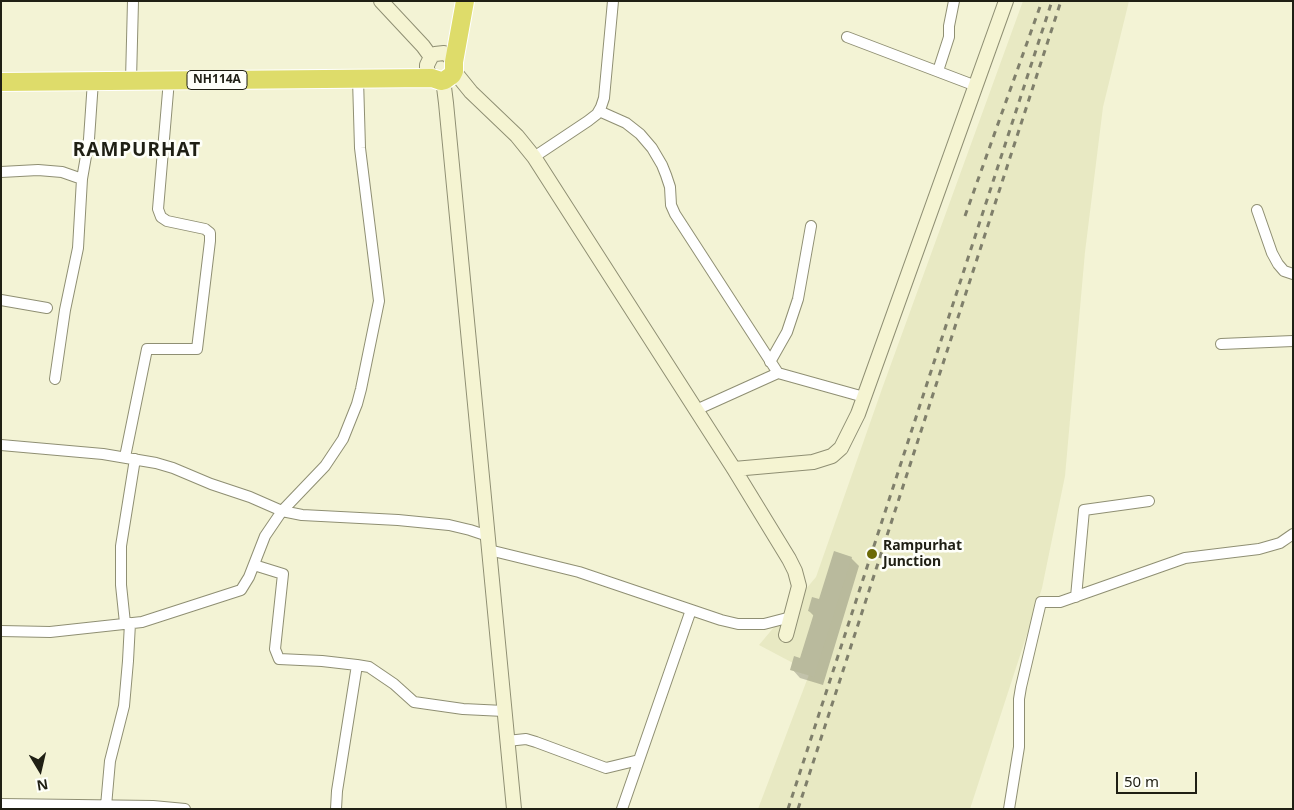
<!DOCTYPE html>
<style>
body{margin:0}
#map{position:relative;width:1294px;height:810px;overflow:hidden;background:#f3f3d5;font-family:"Noto Sans",sans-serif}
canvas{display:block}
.frame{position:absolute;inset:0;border:2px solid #1f1f14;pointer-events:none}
.north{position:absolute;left:15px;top:745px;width:50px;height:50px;-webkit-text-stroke:4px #fefff9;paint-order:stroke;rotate:171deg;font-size:14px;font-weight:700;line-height:20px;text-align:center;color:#1f1f14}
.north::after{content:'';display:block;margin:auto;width:18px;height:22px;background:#1f1f14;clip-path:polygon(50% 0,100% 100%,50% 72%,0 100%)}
.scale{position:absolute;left:1116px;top:772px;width:81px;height:22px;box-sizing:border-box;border:2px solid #1f1f14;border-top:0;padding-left:6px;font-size:15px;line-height:18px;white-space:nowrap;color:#1f1f14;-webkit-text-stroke:4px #fefff9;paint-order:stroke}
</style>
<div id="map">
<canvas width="1294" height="810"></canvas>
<div class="frame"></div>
<div class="north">N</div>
<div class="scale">50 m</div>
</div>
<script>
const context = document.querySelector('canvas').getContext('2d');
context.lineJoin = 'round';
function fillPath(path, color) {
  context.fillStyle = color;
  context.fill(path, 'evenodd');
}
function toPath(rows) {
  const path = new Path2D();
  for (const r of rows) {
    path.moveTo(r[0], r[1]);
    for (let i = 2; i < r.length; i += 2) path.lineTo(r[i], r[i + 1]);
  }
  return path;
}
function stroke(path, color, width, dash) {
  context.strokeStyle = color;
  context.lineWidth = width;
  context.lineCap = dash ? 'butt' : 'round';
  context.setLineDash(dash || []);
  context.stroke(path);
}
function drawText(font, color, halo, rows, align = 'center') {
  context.font = font + ' "Noto Sans",sans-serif';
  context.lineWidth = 5;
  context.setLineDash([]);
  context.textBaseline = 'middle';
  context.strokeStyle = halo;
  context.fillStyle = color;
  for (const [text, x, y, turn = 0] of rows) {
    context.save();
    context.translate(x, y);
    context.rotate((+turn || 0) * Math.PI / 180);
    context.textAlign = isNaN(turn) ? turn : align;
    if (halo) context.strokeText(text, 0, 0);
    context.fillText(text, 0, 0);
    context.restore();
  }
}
fillPath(toPath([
 [1023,1,1129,1,1103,107,1085,252,1065,476,1042,588,970,809,758,809,810,672,759,645,816,577,883,386]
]), '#e8e9c3');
fillPath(toPath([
 [851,558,859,566,823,685,800,678,792,669,801,659,814,616,809,611,820,600]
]), '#0003');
fillPath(toPath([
 [834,551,852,557,814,677,790,670,794,656,800,658,814,613,808,611,812,597,819,599]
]), '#b9ba9d');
const street = toPath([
 [847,37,976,86],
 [938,71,949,37,949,26,954,1],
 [131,80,133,1],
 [599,111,626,123,640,134,652,148,662,165,666,175,670,187,671,205,675,214,778,373],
 [534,157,588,121,597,114,601,107,604,98,613,1],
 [1,172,38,170,62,172,82,179],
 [1257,210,1272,253,1278,264,1284,271,1293,274],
 [1,300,47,308],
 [1221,344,1293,341],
 [770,362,787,332,798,299,811,226],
 [55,379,65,310,78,248,82,179,89,139,93,81],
 [696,410,778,373,864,397],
 [1,445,103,454,156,463,173,468,211,484,250,497,282,511,325,466,343,439,357,404,361,389,379,301,360,148,358,79],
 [125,457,147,349,197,349,210,241,210,233,205,229,167,221,161,217,158,209,169,80],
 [489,550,579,572,721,620,738,624,764,624,791,617],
 [254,565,283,574,275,649,279,659,322,661,357,665],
 [1076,597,1084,510,1149,501],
 [125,623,121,585,121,546,135,459],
 [1,631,50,632,142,622,241,590,249,577,265,536,282,511,302,515,398,520,449,525,470,530,488,536],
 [507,741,526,739,536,742,606,768,639,760],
 [1,804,153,806,185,809],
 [106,806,110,761,124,706,128,661,130,623],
 [336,809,337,791,357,665,369,667,394,684,414,702,463,709,504,711],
 [622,809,691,610],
 [1009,809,1019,747,1019,699,1021,687,1041,602,1060,602,1185,558,1259,549,1280,543,1293,534]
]);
const secondary = toPath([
 [381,1,423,46,431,57],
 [454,71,471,92,517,136,534,157,734,469,789,559,795,571,799,586,786,635],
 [432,78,427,70,427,65,431,57,435,54,444,53,448,55,454,62],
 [441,81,444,87,446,103,514,809],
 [734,469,813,462,832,456,841,448,858,414,1006,1]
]);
const highway = toPath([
 [1,82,432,78,441,81,445,80,452,75,454,71,454,62,465,1]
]);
stroke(street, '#8f8f73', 12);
stroke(secondary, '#8f8f73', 16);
stroke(highway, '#fff', 20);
stroke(street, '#fff', 10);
stroke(secondary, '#f5f4d2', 14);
stroke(highway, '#dedc6a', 18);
stroke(toPath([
 [965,216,1042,1],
 [788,809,1052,1],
 [798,809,1061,1]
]), '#7f7f6b', 3, [6, 6]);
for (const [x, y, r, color] of [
 [872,554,6,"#6c6a07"]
]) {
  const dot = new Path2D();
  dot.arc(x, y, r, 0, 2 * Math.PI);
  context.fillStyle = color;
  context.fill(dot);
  stroke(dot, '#fefff9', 2);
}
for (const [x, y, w] of [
 [217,80,60]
]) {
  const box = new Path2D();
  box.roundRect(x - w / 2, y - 9.5, w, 19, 4);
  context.fillStyle = '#fefff9';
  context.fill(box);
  stroke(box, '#1f1f14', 1);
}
drawText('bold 12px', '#1f1f14', null, [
 ["NH114A",217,80]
]);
drawText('bold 14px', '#1f1f14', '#fefff9', [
 ["Rampurhat",883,546],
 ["Junction",883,562]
], 'left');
context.letterSpacing = '1px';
drawText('bold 19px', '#1f1f14', '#fefff9', [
 ["RAMPURHAT",137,151]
]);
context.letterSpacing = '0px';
</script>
